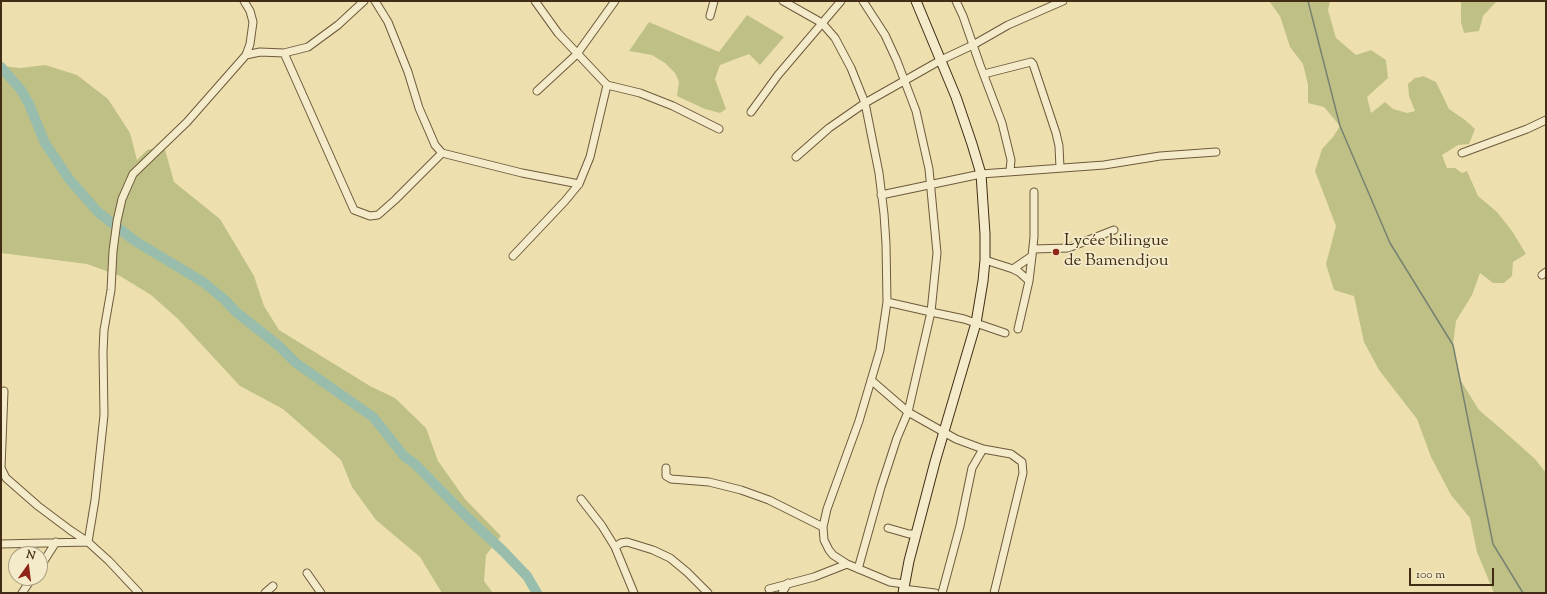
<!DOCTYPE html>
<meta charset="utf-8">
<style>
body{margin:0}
#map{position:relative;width:1547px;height:594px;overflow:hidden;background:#ede0ae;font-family:"Sorts Mill Goudy",serif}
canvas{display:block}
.frame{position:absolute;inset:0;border:2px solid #432c15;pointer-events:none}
.north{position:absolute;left:8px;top:546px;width:40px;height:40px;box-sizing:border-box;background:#f3ebca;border:1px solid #ad9f82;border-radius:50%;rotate:14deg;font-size:11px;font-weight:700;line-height:16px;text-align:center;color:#432c15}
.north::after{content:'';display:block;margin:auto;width:14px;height:18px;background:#8f2418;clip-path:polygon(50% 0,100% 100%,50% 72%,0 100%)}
.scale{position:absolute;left:1409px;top:568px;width:85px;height:18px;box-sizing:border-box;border:2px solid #432c15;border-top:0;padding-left:5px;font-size:12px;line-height:14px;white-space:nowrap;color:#432c15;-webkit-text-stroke:3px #f3ebca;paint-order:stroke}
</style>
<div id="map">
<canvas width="1547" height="594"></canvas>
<div class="frame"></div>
<div class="north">N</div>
<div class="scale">100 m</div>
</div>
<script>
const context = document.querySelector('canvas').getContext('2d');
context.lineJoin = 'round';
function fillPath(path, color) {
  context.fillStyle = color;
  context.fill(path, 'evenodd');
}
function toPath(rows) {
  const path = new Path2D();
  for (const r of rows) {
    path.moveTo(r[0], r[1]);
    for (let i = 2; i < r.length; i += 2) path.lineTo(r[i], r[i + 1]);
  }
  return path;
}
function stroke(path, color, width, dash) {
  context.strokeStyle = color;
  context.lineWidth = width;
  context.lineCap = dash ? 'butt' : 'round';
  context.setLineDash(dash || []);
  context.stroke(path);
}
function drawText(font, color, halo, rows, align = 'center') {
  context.font = font + ' "Sorts Mill Goudy",serif';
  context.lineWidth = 3.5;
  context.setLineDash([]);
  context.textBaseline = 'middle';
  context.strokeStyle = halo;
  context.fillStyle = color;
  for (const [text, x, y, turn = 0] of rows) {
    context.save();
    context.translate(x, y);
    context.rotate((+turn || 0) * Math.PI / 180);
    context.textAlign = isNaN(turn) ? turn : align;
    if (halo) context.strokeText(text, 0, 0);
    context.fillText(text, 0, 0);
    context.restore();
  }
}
fillPath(toPath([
 [1269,1,1330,1,1328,10,1336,38,1356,55,1371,50,1386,60,1388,78,1367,97,1371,113,1385,102,1393,109,1407,113,1415,111,1409,96,1408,84,1415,78,1421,77,1423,76,1436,82,1449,109,1465,120,1475,129,1469,144,1458,145,1442,155,1447,168,1455,168,1462,173,1467,171,1478,196,1497,212,1512,231,1526,254,1513,262,1512,276,1504,283,1493,283,1480,273,1472,295,1456,321,1453,345,1461,381,1479,410,1507,434,1535,459,1546,473,1546,593,1494,593,1477,552,1470,518,1451,495,1431,457,1417,419,1379,370,1364,342,1354,296,1334,290,1326,264,1336,226,1315,171,1322,149,1333,137,1340,126,1324,107,1308,103,1308,85,1303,64,1290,47,1280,16],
 [1461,1,1499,1,1495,3,1483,16,1479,31,1464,33,1461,22],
 [747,15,784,37,760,65,749,54,720,65,715,79,726,109,720,113,705,109,677,96,679,82,675,73,665,63,652,55,629,51,649,22,719,52],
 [45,65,77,75,108,99,130,133,137,160,147,150,164,146,174,182,220,219,254,276,264,306,279,330,370,386,395,398,426,428,438,461,465,499,501,536,486,555,484,581,493,593,442,593,420,557,376,520,352,487,341,460,283,409,240,386,178,319,151,295,120,276,87,264,1,253,1,66,21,68]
]), '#bfc086');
stroke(toPath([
 [1308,1,1340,126,1390,243,1453,345,1493,544,1523,593]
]), '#778370', 1.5);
stroke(toPath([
 [1,67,21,90,29,104,45,143,69,179,98,212,135,241,203,282,225,300,236,312,279,346,296,363,373,417,404,456,415,464,466,516,504,552,527,576,537,593]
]), '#99bdac', 10);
const minor = toPath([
 [375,1,388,22,408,72,419,108,429,131,435,145,442,153,522,173,579,184],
 [783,1,822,23,835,38,851,68,865,103,879,173,884,214,886,244,887,302,880,350,859,421,827,509,823,527,824,540,829,550,833,555,847,564],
 [863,1,885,35,897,61,916,111,929,169,937,253,931,312,964,319,1005,333],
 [956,1,963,16,980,65,1002,123,1011,160,1010,171],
 [710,16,714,1],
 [284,53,354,210,370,216,378,215,395,200,442,153],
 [246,55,260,52,284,53,308,47,338,25,364,1],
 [984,74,1031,62,1033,64,1056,133,1059,146,1060,168],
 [607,85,640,93,673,106,719,129],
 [537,91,577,54,615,1],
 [751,112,778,75,841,1],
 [1462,153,1527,129,1546,120],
 [796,157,829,128,865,103,941,60,973,45,1008,25,1063,1],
 [881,195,981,174,1104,165,1160,156,1216,152],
 [1034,249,1068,248,1114,230],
 [513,256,565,201,579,184,590,157,607,85,558,33,535,1],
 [985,260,1013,269,1019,272,1029,281,1018,329],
 [1013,269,1032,256,1034,237,1034,192],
 [1542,275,1546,272],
 [1029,281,1032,256],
 [871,380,908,412,956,439,983,449,1011,454,1022,462,1023,473,994,593],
 [4,391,1,468,6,478,38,506,70,530,88,542,109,561,139,593],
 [666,468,666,476,671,479,709,482,741,490,769,500,823,527],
 [581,499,602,526,615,547,634,593],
 [888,528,909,534,916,534],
 [88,542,95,500,104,415,103,352,104,330,111,290,113,251,117,221,122,199,133,174,187,122,246,55,250,44,253,22,250,11,244,1],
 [1,544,88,542],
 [615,547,621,543,627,542,653,550,670,558,687,572,708,593],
 [40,567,56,542],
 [858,569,881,487,897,438,908,412,931,312,887,302],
 [307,573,321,593],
 [769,589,814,577,847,564,890,582,904,584],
 [903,589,935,593],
 [22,593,32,578],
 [265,593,273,586],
 [782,593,788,583],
 [942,593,960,526,972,468,983,449]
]);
const secondary = toPath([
 [903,593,909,561,935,462,976,323,983,281,985,260,985,234,981,174,972,144,956,97,916,1]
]);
stroke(minor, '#6e593b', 9);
stroke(secondary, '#432c15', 11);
stroke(minor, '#f3ebca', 7);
stroke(secondary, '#f3ebca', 9);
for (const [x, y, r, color] of [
 [1056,252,4,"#8f2418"]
]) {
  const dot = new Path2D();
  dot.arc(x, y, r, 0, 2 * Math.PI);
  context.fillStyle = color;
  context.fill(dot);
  stroke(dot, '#f3ebca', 1.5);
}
drawText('17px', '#432c15', '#f3ebca', [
 ["Lycée bilingue",1064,242],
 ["de Bamendjou",1064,262]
], 'left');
</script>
